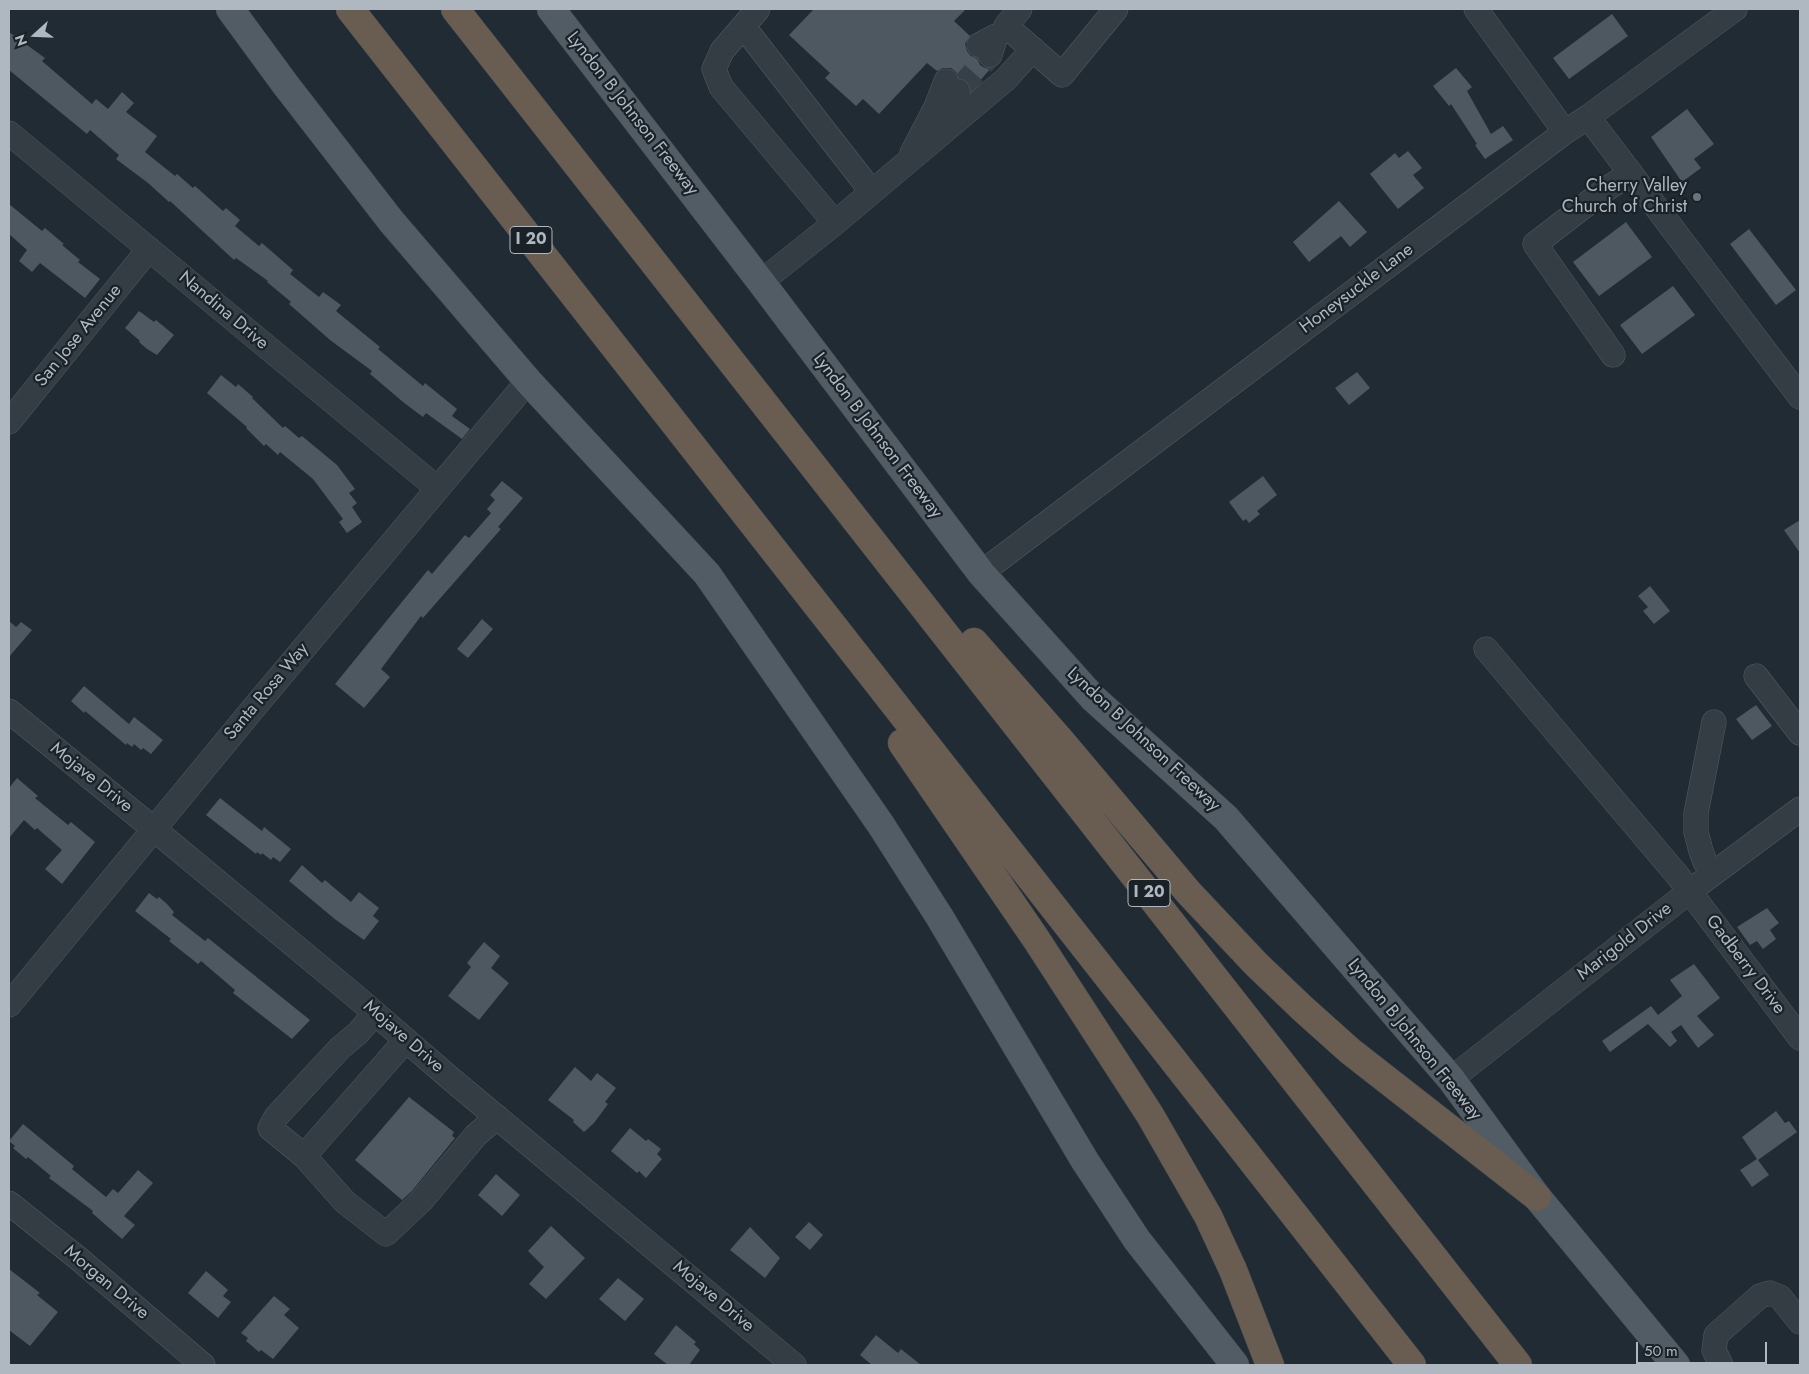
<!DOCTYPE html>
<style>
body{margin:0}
#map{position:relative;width:1809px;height:1374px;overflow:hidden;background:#212b33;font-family:Jost,sans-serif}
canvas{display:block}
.frame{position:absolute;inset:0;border:10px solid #afb8c1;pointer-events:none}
.north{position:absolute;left:10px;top:10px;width:50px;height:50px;-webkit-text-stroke:4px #1a2228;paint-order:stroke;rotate:250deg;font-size:14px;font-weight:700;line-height:20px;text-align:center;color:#afb8c1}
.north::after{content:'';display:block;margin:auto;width:18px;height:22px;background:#afb8c1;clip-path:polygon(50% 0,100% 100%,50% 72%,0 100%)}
.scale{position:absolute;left:1636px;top:1342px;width:131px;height:22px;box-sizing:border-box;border:2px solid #afb8c1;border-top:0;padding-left:6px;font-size:15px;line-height:18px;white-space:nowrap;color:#afb8c1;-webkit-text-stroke:4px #1a2228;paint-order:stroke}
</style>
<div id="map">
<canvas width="1809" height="1374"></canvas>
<div class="frame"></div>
<div class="north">N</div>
<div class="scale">50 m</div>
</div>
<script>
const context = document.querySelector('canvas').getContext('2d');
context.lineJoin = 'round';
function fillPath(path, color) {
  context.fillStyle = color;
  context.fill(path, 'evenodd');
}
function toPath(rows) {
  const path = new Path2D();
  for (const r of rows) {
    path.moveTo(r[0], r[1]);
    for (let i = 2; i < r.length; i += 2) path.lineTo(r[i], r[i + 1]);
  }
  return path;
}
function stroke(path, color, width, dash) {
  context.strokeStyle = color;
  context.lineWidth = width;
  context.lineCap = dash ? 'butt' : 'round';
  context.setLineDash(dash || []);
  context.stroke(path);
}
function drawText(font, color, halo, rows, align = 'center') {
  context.font = font + ' Jost,sans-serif';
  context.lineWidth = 4.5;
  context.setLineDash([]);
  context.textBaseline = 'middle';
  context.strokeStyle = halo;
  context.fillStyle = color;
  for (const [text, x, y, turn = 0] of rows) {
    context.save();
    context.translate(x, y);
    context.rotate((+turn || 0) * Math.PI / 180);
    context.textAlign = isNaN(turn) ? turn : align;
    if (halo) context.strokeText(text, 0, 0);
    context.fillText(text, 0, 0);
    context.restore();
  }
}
fillPath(toPath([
 [814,9,966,9,954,21,970,36,965,44,967,51,971,56,977,58,980,65,985,68,991,68,972,90,969,83,964,79,959,78,956,72,951,68,943,68,937,71,927,63,879,114,863,99,856,106,825,78,830,73,789,35],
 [1612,14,1628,36,1569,79,1553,58],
 [9,32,45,58,42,61,92,104,96,99,108,109,122,92,134,103,126,112,157,136,145,152,175,176,177,174,193,188,195,186,223,211,226,208,240,220,235,226,259,246,262,243,293,270,290,274,319,297,323,292,341,305,336,311,380,347,378,349,423,386,425,383,457,409,452,416,470,429,462,439,426,413,423,417,403,402,370,374,372,371,330,340,289,304,291,302,267,282,268,281,236,258,234,260,170,201,169,202,148,183,116,159,119,155,90,130,87,134,9,70],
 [1456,68,1472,87,1467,91,1491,134,1503,126,1513,140,1485,159,1475,145,1477,144,1451,104,1449,106,1433,86],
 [1687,109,1714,144,1694,159,1701,168,1682,182,1651,137],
 [1408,151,1422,168,1413,175,1424,188,1398,209,1370,174,1395,153,1399,158],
 [1339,201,1367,232,1350,247,1341,236,1309,262,1293,242],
 [9,204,42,231,45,228,64,244,62,245,80,260,78,262,100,279,85,298,40,263,32,272,19,261,27,250,9,234],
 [1626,222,1652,257,1599,296,1573,262],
 [1749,229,1796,290,1776,305,1730,244],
 [1673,286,1695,315,1642,354,1620,325],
 [139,311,154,322,156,320,174,335,157,355,147,349,139,342,140,341,125,328],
 [1357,372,1370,388,1349,405,1335,388],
 [221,375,236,387,238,384,253,397,252,398,283,428,285,426,299,438,302,436,337,465,355,489,349,493,357,503,352,507,362,522,347,533,339,522,343,519,313,479,280,452,278,455,266,444,264,446,246,428,247,427,207,393],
 [1263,476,1277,495,1257,511,1260,514,1249,523,1246,519,1243,521,1229,502],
 [502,481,523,498,498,527,501,529,423,618,421,616,381,669,390,677,364,708,335,684,428,570,432,574,465,535,469,538,491,513,487,509,495,500,490,495],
 [1800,520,1800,553,1784,530],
 [1650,586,1670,611,1654,624,1643,611,1648,607,1638,596],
 [482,619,493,629,468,658,457,649],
 [9,621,16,627,21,622,32,630,9,657],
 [84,686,129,724,134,717,163,740,151,754,143,748,141,750,134,744,132,747,127,743,126,745,85,711,84,713,71,701],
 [1756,705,1772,726,1752,740,1736,719],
 [17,778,38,796,35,798,68,825,71,822,95,842,62,884,45,869,62,850,37,828,35,830,24,820,9,838,9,788],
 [220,798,262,831,264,827,291,849,280,862,273,857,271,860,262,853,261,855,257,852,256,854,206,815],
 [302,865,322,883,325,880,351,902,359,892,379,908,373,916,379,921,364,940,336,920,289,881],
 [149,893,157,899,159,897,167,904,174,912,172,915,205,941,208,938,310,1020,292,1039,247,1004,233,993,235,990,201,961,198,964,169,941,171,939,135,911],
 [1767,908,1779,923,1770,930,1776,939,1763,949,1757,941,1750,945,1737,927],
 [484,942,500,956,491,968,509,983,479,1020,448,996,471,967,467,963],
 [1694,964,1720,998,1697,1016,1714,1035,1698,1048,1681,1025,1671,1032,1677,1041,1670,1047,1648,1024,1610,1052,1602,1041,1651,1006,1658,1015,1682,996,1670,980],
 [575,1067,591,1081,597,1073,616,1088,605,1102,608,1104,594,1123,584,1132,573,1122,574,1120,548,1100],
 [409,1097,454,1132,452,1136,455,1138,412,1191,402,1200,355,1160],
 [1776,1111,1785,1123,1789,1121,1797,1132,1758,1160,1769,1175,1752,1187,1740,1170,1757,1159,1742,1137],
 [23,1124,74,1166,72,1169,106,1197,113,1189,118,1193,138,1170,153,1183,124,1216,135,1225,122,1239,92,1213,93,1211,49,1178,51,1176,28,1157,26,1159,13,1148,15,1146,9,1141],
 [630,1128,646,1141,648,1139,661,1149,657,1154,662,1159,646,1178,639,1171,637,1173,611,1151],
 [496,1174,520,1195,502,1216,478,1195],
 [809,1222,823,1235,810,1250,795,1237],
 [551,1226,585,1258,546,1299,529,1284,544,1267,528,1251],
 [750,1227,780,1258,765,1278,730,1250],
 [9,1269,40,1293,37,1295,58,1312,30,1346,9,1330],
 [206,1271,228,1290,223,1296,231,1302,218,1318,188,1293],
 [618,1278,644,1299,625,1321,599,1299],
 [274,1296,290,1309,284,1315,299,1328,273,1359,261,1350,259,1352,246,1341,248,1338,241,1333],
 [676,1325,696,1342,694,1344,700,1350,689,1365,668,1365,654,1354],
 [876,1335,898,1353,901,1349,921,1365,872,1365,860,1355]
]), '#4d5861');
stroke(toPath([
 [958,91,990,55]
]), '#364048', 24, [24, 12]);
const minor = toPath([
 [758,9,722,51,714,69,721,87,835,223],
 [1020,9,1006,26,1062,75,1116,9],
 [1476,9,1565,132],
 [743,26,872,192],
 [979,45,996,36,990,55],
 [946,81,936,107,958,91],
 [1588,117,1800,397],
 [9,133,437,488],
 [912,153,936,107],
 [761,282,835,223,1006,79,1033,49],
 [1613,355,1535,244,1605,190,1631,173],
 [9,422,149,249],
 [981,573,1565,132,1588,117,1735,9],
 [1486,649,1678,876,1800,1038],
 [1756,676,1800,733],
 [9,711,155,830,355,996,451,1079,794,1365],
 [1713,873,1705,862,1701,851,1696,832,1696,813,1714,722],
 [9,1005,252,710,528,381],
 [375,1013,358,1033,340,1048,276,1117,270,1128,304,1156,406,1040],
 [1451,1079,1690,891,1800,809],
 [304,1156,345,1202,386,1234,422,1200,476,1135,497,1117],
 [9,1203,79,1259,203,1365],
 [1721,1365,1714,1350,1716,1335,1760,1296,1770,1293,1780,1297,1800,1322]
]);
const major = toPath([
 [230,9,285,84,391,221,528,381,707,574,881,825,939,916,1085,1161,1137,1240,1235,1365],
 [551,9,761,282,981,573,1093,698,1226,818,1451,1079,1537,1197,1676,1365]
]);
const highway = toPath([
 [350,9,1412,1365],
 [455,9,1518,1365],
 [974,642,1061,741,1189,893,1256,964,1302,1008,1350,1051,1537,1197],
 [902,743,1036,939,1150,1115,1208,1216,1233,1270,1270,1365]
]);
stroke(minor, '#525b62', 25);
stroke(major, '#3e464d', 29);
stroke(highway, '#3f484e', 29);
stroke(minor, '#343d44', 24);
stroke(major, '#525c64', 28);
stroke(highway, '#695d52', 28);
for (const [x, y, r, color] of [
 [1697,197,5,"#6b7280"]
]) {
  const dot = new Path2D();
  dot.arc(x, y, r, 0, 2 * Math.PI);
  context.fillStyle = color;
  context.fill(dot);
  stroke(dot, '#1a2228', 2);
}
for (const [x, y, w] of [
 [531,240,42],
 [1149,893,42]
]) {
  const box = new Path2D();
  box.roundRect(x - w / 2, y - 13.5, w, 27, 4);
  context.fillStyle = '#1a2228';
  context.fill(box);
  stroke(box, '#afb8c1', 1);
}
drawText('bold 16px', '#afb8c1', null, [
 ["I 20",531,240],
 ["I 20",1149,893]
]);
drawText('18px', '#afb8c1', '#1a2228', [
 ["Lyndon B Johnson Freeway",632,114,52],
 ["Honeysuckle Lane",1357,289,-37],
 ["Nandina Drive",223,311,40],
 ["San Jose Avenue",79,336,-51],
 ["Lyndon B Johnson Freeway",877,436,53],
 ["Santa Rosa Way",267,692,-50],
 ["Lyndon B Johnson Freeway",1143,740,43],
 ["Mojave Drive",91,778,39],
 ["Marigold Drive",1625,942,-38],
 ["Gadberry Drive",1745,965,53],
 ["Mojave Drive",403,1037,41],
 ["Lyndon B Johnson Freeway",1414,1040,51],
 ["Morgan Drive",106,1283,40],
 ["Mojave Drive",713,1297,40]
]);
drawText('18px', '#afb8c1', '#1a2228', [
 ["Cherry Valley",1687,187],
 ["Church of Christ",1687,208]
], 'right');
</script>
